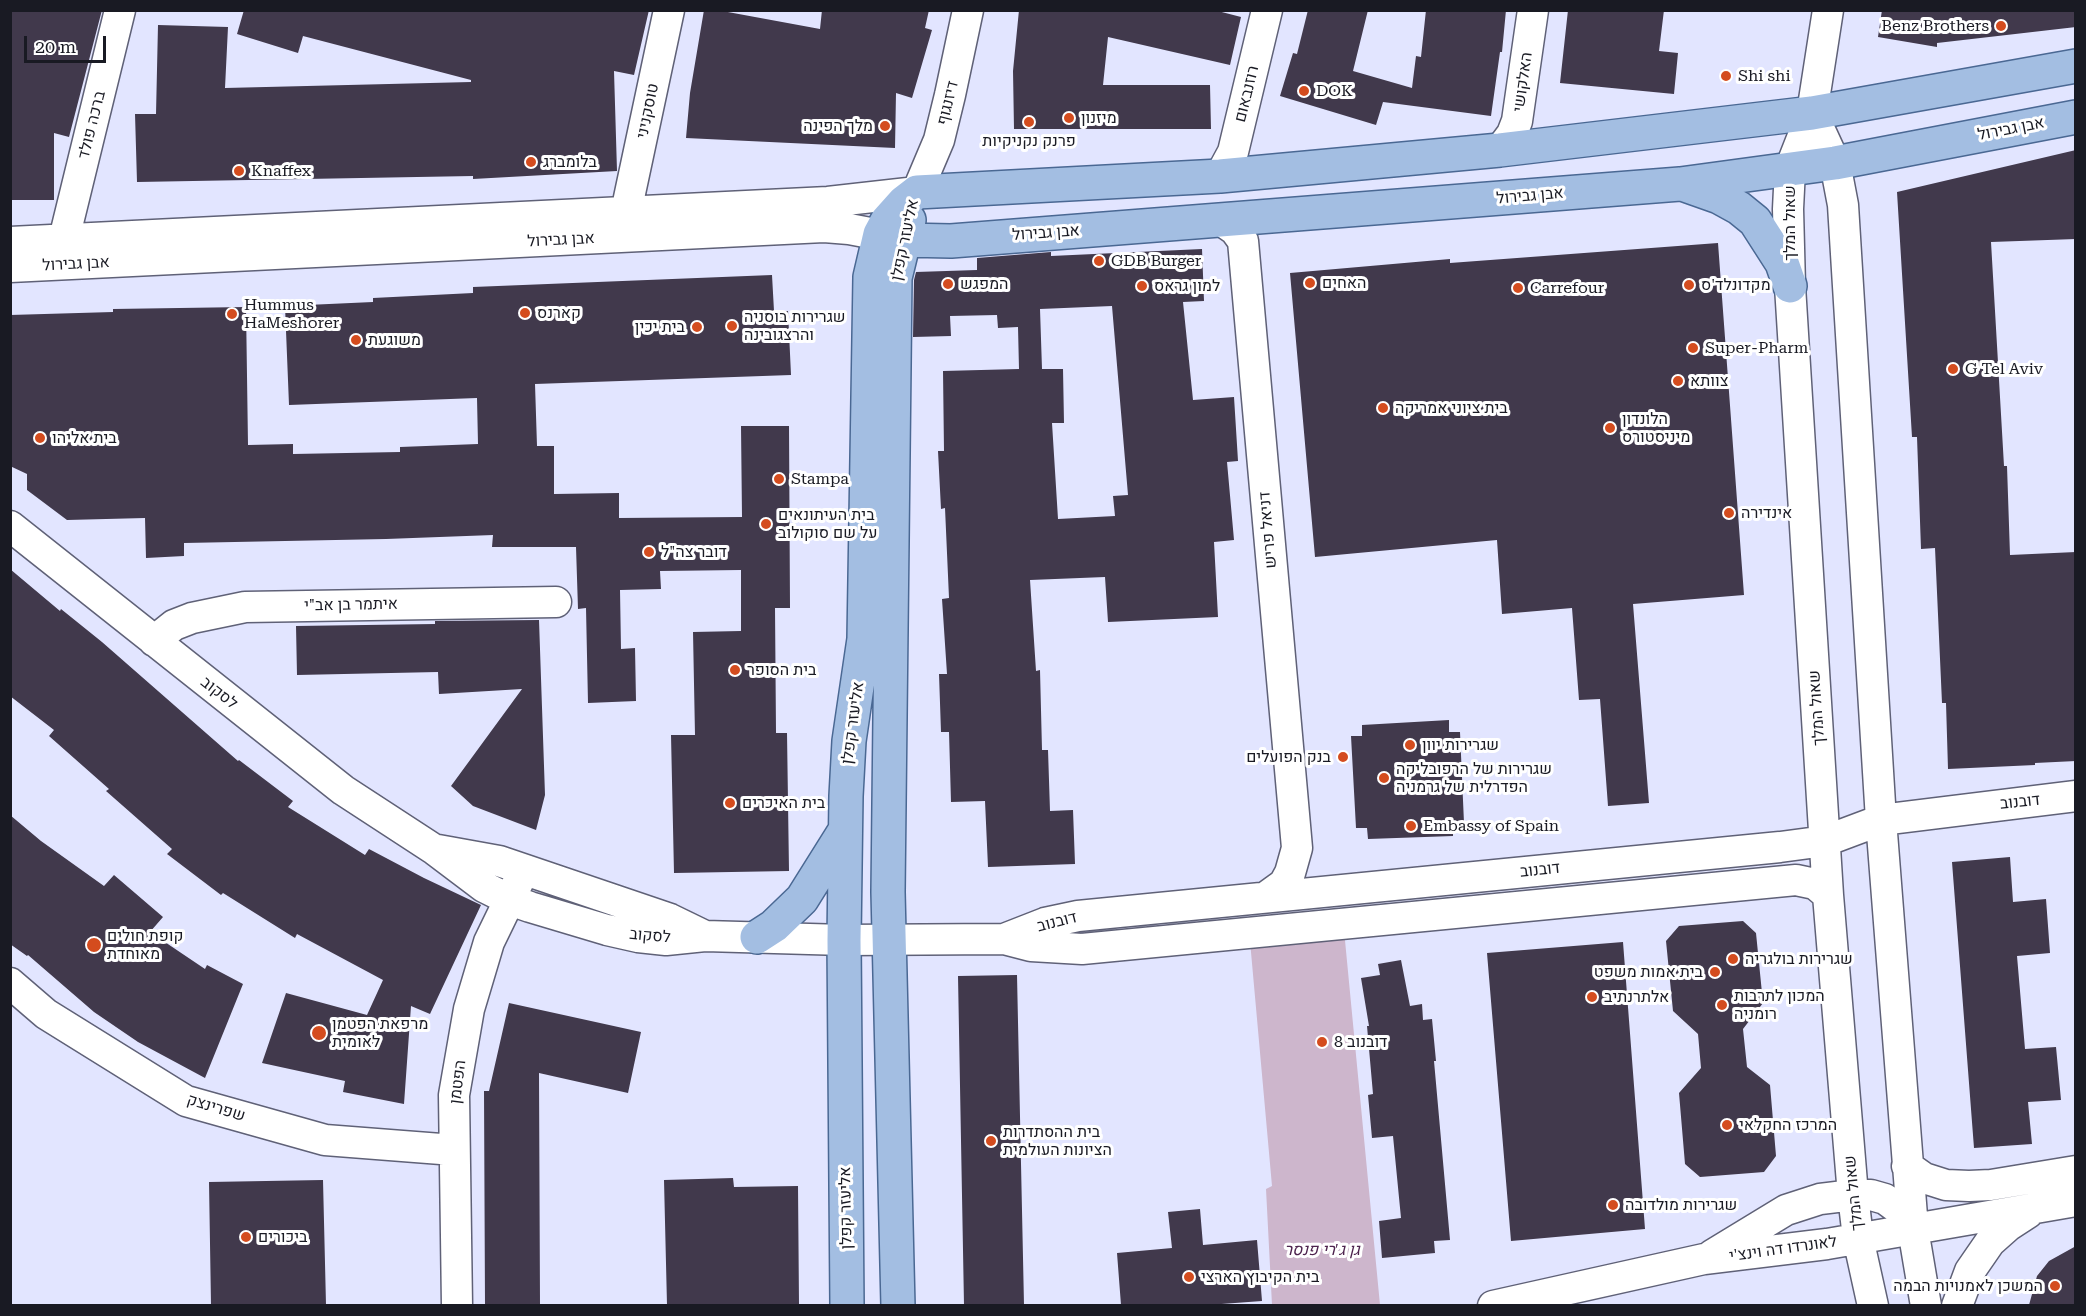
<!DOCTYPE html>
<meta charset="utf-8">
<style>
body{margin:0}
#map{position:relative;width:2086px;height:1316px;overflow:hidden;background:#e2e5ff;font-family:"Roboto Serif",serif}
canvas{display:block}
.frame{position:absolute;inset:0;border:12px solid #191a23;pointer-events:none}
.scale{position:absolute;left:24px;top:36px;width:82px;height:27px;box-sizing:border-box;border:3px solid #191a23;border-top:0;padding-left:8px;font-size:18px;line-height:21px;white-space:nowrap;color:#191a23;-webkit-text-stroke:4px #fff;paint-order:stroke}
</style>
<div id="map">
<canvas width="2086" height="1316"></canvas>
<div class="frame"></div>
<div class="scale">20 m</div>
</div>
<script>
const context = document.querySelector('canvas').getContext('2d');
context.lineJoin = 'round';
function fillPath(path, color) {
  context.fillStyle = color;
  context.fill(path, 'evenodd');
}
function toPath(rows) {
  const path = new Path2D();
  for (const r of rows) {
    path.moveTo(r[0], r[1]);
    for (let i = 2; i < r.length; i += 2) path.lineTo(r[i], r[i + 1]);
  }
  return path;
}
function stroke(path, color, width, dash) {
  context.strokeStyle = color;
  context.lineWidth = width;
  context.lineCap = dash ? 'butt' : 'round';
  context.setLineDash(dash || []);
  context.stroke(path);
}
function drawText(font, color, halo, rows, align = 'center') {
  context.font = font + ' "Roboto Serif",Heebo,serif';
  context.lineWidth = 6;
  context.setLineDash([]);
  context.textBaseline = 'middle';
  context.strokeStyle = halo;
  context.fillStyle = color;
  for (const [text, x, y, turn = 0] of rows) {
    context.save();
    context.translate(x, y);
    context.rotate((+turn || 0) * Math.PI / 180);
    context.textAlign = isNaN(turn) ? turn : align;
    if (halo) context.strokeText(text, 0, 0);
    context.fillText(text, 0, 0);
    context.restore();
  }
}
fillPath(toPath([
 [1344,930,1380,1305,1272,1305,1266,1189,1272,1186,1250,941]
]), '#cdb6cc');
fillPath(toPath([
 [10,10,102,10,69,137,54,133,54,200,10,200],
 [244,10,649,10,634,75,614,71,617,171,473,179,473,176,137,182,135,114,156,114,158,25,228,27,225,88,471,82,471,80,303,36,298,53,237,34],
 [704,10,717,10,820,29,822,10,929,10,925,28,932,30,912,98,896,93,895,148,686,138,690,93],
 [1019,10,1214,10,1241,17,1230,65,1108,37,1103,85,1210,85,1211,129,1014,129,1013,71],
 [1308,10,1368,10,1353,71,1412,88,1416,56,1421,57,1426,10,1506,10,1502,52,1500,52,1491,116,1383,102,1376,125,1280,96,1293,53,1297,54],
 [1568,10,1664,10,1659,51,1678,53,1674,94,1560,83],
 [1882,10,2076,10,2076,27,1937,43,1937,47,1878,37],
 [2076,150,2076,239,1991,242,2004,466,2007,466,2010,555,2076,552,2076,761,2035,763,2035,765,1948,769,1946,703,1942,703,1935,548,1921,549,1917,437,1912,437,1897,192],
 [1718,243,1744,595,1633,604,1649,803,1608,806,1600,699,1579,700,1572,608,1502,614,1497,540,1315,557,1290,273,1450,259,1450,263],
 [1202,249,1204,301,1183,302,1193,400,1234,397,1238,461,1227,462,1234,540,1214,542,1218,617,1108,622,1105,577,1030,580,1036,671,1040,670,1042,750,1048,750,1050,811,1073,810,1075,864,988,867,985,801,951,802,949,732,941,732,939,674,947,674,942,599,949,598,945,508,941,509,938,451,944,451,943,371,1019,369,1018,327,998,328,997,315,950,316,951,336,913,337,914,280,916,272,977,270,977,258,1051,252,1051,256],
 [1112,306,1128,495,1113,496,1115,516,1058,519,1052,423,1064,423,1063,369,1042,369,1040,309],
 [772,275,774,311,788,311,791,375,535,384,537,446,554,446,554,494,619,493,619,518,742,517,741,426,789,426,790,608,775,608,776,733,787,733,789,871,674,873,671,735,695,735,693,632,741,631,741,570,660,571,661,589,620,590,621,649,635,648,636,701,588,703,586,608,578,609,576,547,492,547,493,535,386,539,184,543,184,556,146,558,145,518,67,520,27,490,27,474,10,466,10,315,113,312,113,309,246,307,248,445,293,444,293,454,400,452,400,447,478,444,477,398,289,405,285,306,373,302,373,298,473,293,473,287],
 [10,569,60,611,61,609,102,642,238,761,239,760,293,801,288,807,365,855,369,849,424,878,481,905,430,1014,411,1006,404,1104,343,1092,345,1081,262,1063,286,993,367,1015,383,980,297,934,295,938,223,893,221,895,167,854,172,849,106,791,109,789,49,736,54,730,10,696],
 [539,620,545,795,536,830,473,806,451,786,522,689,439,694,438,672,297,675,296,626,435,624,435,621],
 [1449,720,1449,732,1460,732,1464,823,1453,825,1453,836,1368,839,1367,828,1356,828,1351,736,1362,736,1362,725],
 [10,815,41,841,104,886,114,875,163,917,150,932,205,969,207,965,243,984,205,1078,138,1042,94,1012,28,955,27,956,10,944],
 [2010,857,2013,902,2046,899,2050,953,2017,956,2025,1049,2056,1047,2061,1100,2028,1102,2032,1144,1974,1148,1952,862],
 [1743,921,1756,933,1763,1003,1743,1029,1747,1067,1770,1085,1776,1156,1764,1172,1700,1177,1685,1164,1679,1093,1701,1068,1698,1034,1673,1011,1666,941,1679,926],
 [1623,942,1645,1229,1511,1241,1487,953],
 [1401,960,1410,1006,1422,1004,1423,1020,1432,1019,1436,1061,1434,1061,1450,1240,1434,1241,1435,1253,1382,1258,1379,1221,1401,1218,1393,1136,1372,1138,1368,1095,1373,1094,1367,1026,1369,1026,1361,978,1380,975,1378,964],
 [1017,975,1024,1305,964,1305,958,976],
 [509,1003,641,1032,628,1093,539,1073,540,1305,485,1305,484,1091,489,1091],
 [733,1178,734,1187,798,1186,799,1305,667,1305,664,1180],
 [323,1180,326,1305,211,1305,209,1182],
 [1200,1209,1203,1245,1257,1240,1262,1301,1208,1305,1121,1305,1117,1253,1172,1248,1168,1212],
 [2076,1246,2076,1305,2029,1305,2037,1276,2049,1261]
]), '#41394c');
const minor = toPath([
 [1828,10,1812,113,1790,169,1788,209,1790,286,1828,895,1853,1195,1858,1238,1873,1306],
 [1812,113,1835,163,1843,205,1881,820,1913,1229,1926,1306],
 [1500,150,1512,134,1517,121,1533,10],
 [1220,176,1233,152,1267,10],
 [626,212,669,10],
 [1222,221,1235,230,1243,241,1297,848,1290,873,1284,884,1266,897],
 [64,239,120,10],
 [10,242,828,202,917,192,939,140,950,95,968,10],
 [10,267,824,227,849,229,902,239],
 [10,526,343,790,435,850,484,887,510,900,530,907,607,930,638,937,666,940,705,936,844,940,1004,939,1031,946,1082,949,1796,880,1815,884,1828,895],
 [154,641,174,625,192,618,245,607,556,602],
 [438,850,499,861,670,919,705,936],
 [1004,939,1045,923,1078,916,1780,847,1825,841,1881,820,2076,796],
 [10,983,46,1014,186,1101,325,1140,454,1150],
 [1907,1166,1924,1178,1946,1185,1969,1186,1991,1185,2076,1171],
 [1712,1255,1786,1210,1820,1199,1853,1195,1871,1195,1885,1199,1904,1213,1913,1229],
 [457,1306,454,1095,469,1009,489,942,524,870],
 [1493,1306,1704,1259,1827,1244,2076,1201],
 [1957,1306,1970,1271,1990,1242,2008,1226,2028,1213]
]);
const major = toPath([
 [1685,185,1719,197,1739,208,1755,221,1782,263,1790,286],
 [917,192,1220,176,1500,150,1812,113,2076,66],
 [904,240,951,241,1680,184,1835,163,2076,117],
 [757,937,774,926,802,899,844,832],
 [847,1306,844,940,846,796,849,741,864,639,870,277,880,234,887,221,904,202,917,192],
 [898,1306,888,892,895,278,909,220]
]);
stroke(minor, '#5f6177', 33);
stroke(major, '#4a6893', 36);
stroke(minor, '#fff', 30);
stroke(major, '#a3bee2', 33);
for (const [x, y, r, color] of [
 [2001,26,6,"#d44c1e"],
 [1726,76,6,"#d44c1e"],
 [1304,91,6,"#d44c1e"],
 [1069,118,6,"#d44c1e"],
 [1029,122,6,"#d44c1e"],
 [885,126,6,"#d44c1e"],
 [531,162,6,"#d44c1e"],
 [239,171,6,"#d44c1e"],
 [1099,261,6,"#d44c1e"],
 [1310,283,6,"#d44c1e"],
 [948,284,6,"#d44c1e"],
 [1689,285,6,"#d44c1e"],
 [1142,286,6,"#d44c1e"],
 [1518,288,6,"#d44c1e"],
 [525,313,6,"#d44c1e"],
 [232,314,6,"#d44c1e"],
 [732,326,6,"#d44c1e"],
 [697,327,6,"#d44c1e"],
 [356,340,6,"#d44c1e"],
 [1693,348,6,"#d44c1e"],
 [1953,369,6,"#d44c1e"],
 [1678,381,6,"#d44c1e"],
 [1383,408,6,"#d44c1e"],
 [1610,428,6,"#d44c1e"],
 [40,438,6,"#d44c1e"],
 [779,479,6,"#d44c1e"],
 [1729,513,6,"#d44c1e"],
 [766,524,6,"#d44c1e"],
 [649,552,6,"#d44c1e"],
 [735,670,6,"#d44c1e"],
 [1410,745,6,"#d44c1e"],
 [1343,757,6,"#d44c1e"],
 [1384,778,6,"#d44c1e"],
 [730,803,6,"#d44c1e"],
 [1411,826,6,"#d44c1e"],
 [94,945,8,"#d44c1e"],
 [1733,959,6,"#d44c1e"],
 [1715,972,6,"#d44c1e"],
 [1592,997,6,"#d44c1e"],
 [1722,1005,6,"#d44c1e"],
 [319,1033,8,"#d44c1e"],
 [1322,1042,6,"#d44c1e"],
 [1727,1125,6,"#d44c1e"],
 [991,1141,6,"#d44c1e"],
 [1613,1205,6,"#d44c1e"],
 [246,1237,6,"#d44c1e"],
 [1189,1277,6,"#d44c1e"],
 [2055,1286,6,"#d44c1e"]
]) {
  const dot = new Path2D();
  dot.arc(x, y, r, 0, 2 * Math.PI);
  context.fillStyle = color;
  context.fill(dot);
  stroke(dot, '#fff', 2);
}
drawText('16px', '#191a23', '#fff', [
 ["Benz Brothers",1989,26,"right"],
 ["Shi shi",1738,76],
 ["DOK",1316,91],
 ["מיזנון",1081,118],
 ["מלך הפינה",873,126,"right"],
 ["פרנק נקניקיות",1029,141,"center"],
 ["בלומברג",543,162],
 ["Knaffex",251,171],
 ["GDB Burger",1111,261],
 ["האחים",1322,283],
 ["המפגש",960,284],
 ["מקדונלד'ס",1701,285],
 ["למון גראס",1154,286],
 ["Carrefour",1530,288],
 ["Hummus",244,305],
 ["HaMeshorer",244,323],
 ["קארנס",537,313],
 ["שגרירות בוסניה",744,317],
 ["והרצגובינה",744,335],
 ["בית יכין",685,327,"right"],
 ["משוגעת",368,340],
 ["Super-Pharm",1705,348],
 ["G Tel Aviv",1965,369],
 ["צוותא",1690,381],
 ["בית ציוני אמריקה",1395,408],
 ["הלונדון",1622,419],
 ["מיניסטורס",1622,437],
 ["בית אליהו",52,438],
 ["Stampa",791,479],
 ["אינדירה",1741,513],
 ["בית העיתונאים",778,515],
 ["על שם סוקולוב",778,533],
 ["דובר צה\"ל",661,552],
 ["בית הסופר",747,670],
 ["שגרירות יוון",1422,745],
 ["בנק הפועלים",1331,757,"right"],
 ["שגרירות של הרפובליקה",1396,769],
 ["הפדרלית של גרמניה",1396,787],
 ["בית האיכרים",742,803],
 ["Embassy of Spain",1423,826],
 ["קופת חולים",107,936],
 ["מאוחדת",107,954],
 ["שגרירות בולגריה",1745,959],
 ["בית אמות משפט",1703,972,"right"],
 ["המכון לתרבות",1734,996],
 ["רומניה",1734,1014],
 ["אלתרנתיב",1604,997],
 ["מרפאת הפטמן",332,1024],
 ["לאומית",332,1042],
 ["דובנוב 8",1334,1042],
 ["המרכז החקלאי",1739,1125],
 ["בית ההסתדרות",1003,1132],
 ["הציונות העולמית",1003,1150],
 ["שגרירות מולדובה",1625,1205],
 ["ביכורים",258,1237],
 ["בית הקיבוץ הארצי",1201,1277],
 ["המשכן לאמנויות הבמה",2043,1286,"right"]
], 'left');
drawText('16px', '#191a23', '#fff', [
 ["האלקושי",1523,82,-82],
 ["רוזנבאום",1247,94,-76],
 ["דיזנגוף",948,103,-76],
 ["טוסקניני",648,111,-78],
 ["ברכה פולד",92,125,-76],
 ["אבן גבירול",2011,129,-11],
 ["אבן גבירול",1530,196,-5],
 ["שאול המלך",1790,223,-90],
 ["אבן גבירול",1046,233,-4],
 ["אבן גבירול",561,240,-3],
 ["אליעזר קפלן",905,240,-78],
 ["אבן גבירול",76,264,-3],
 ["דניאל פריש",1268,530,-95],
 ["איתמר בן אב\"י",351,605,-1],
 ["לסקוב",219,693,38],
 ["שאול המלך",1817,708,-94],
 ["אליעזר קפלן",853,723,-82],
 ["דובנוב",2020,802,-6],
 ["דובנוב",1540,870,-6],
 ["דובנוב",1057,922,-14],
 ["לסקוב",650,936,5],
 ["הפטמן",458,1082,-83],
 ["שפרינצק",216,1108,17],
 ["שאול המלך",1854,1193,-96],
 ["אליעזר קפלן",846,1208,-91],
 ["לאונרדו דה וינצ'י",1783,1249,-8]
]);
drawText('italic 16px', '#4d234e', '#fff', [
 ["גן ג'רי פנסר",1322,1250]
]);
</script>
